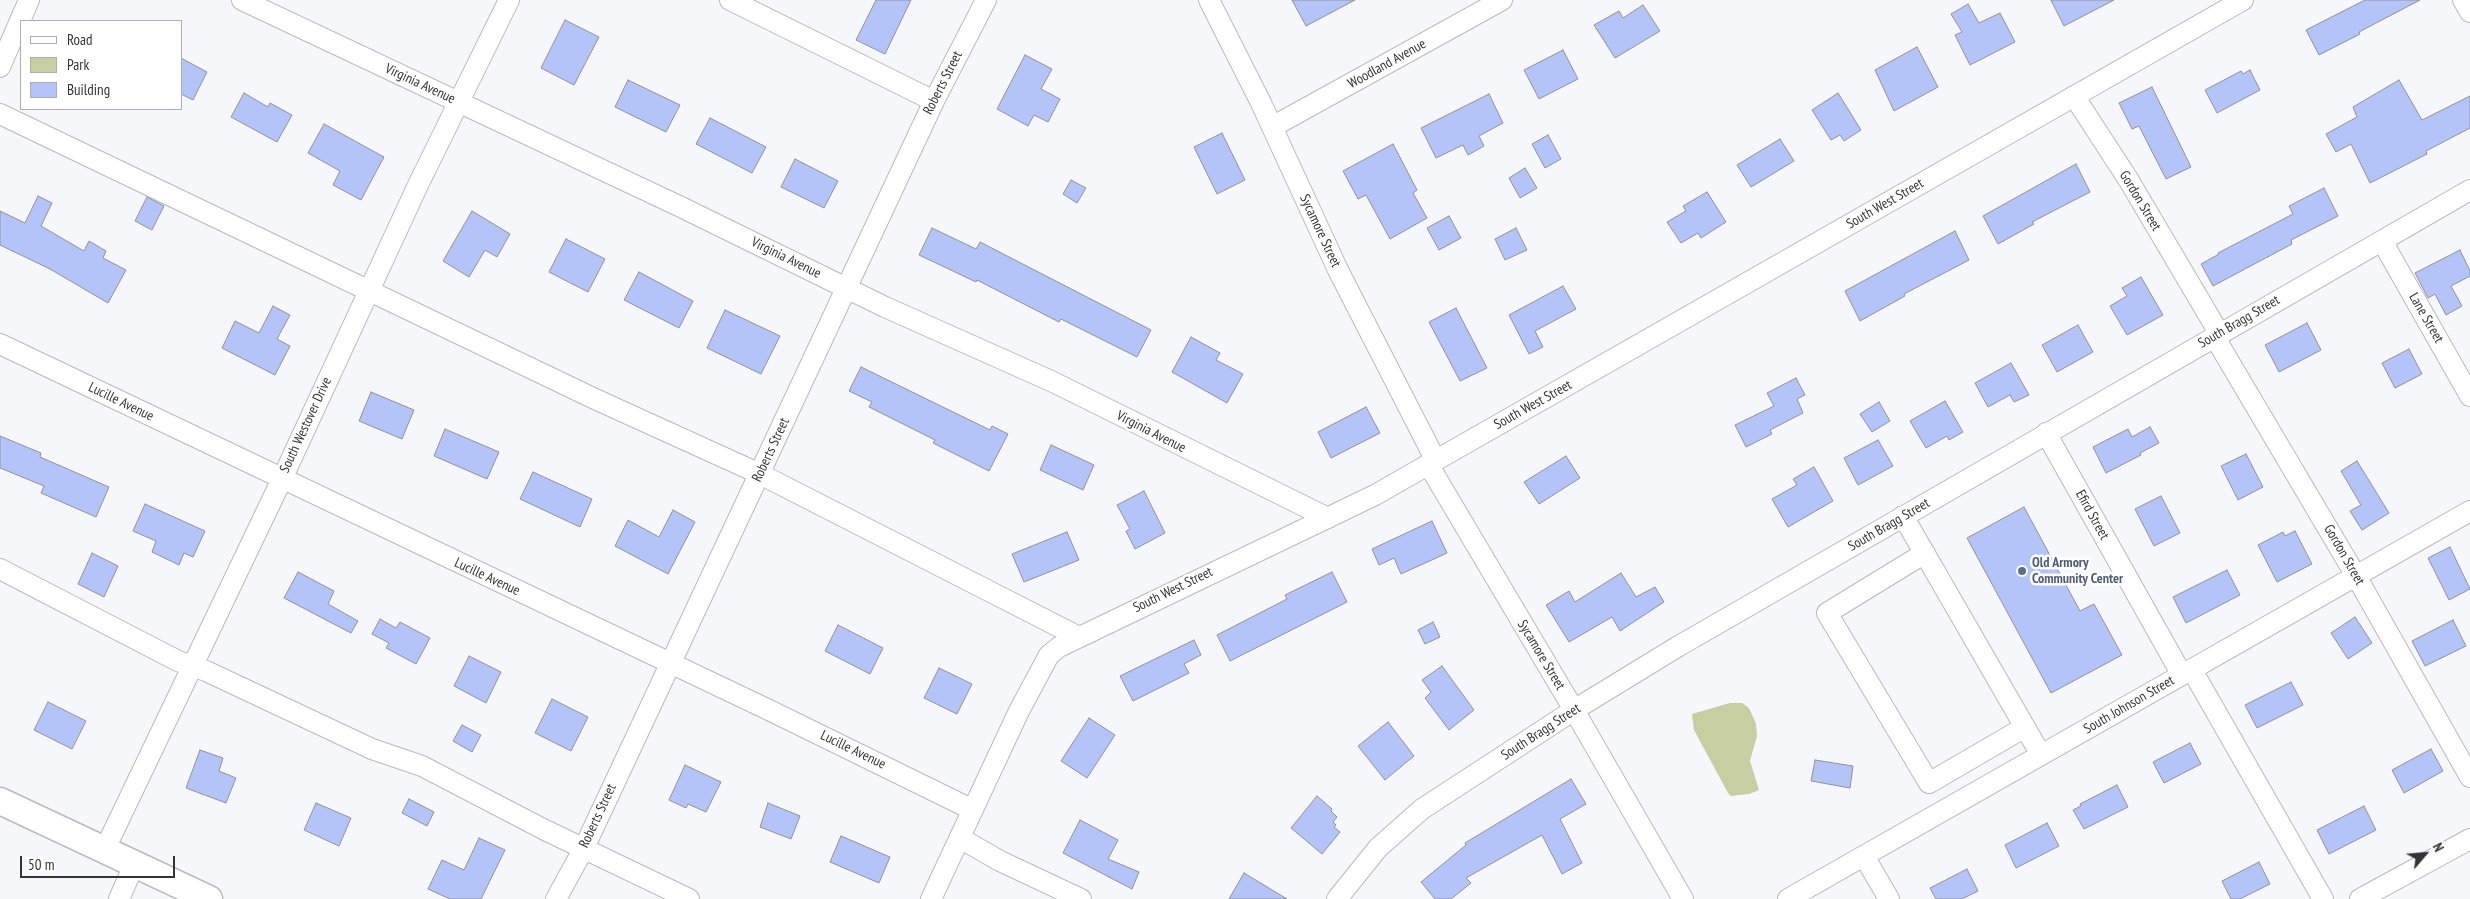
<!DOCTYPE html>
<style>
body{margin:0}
#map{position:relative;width:2470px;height:899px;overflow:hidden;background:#f6f7fa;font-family:"PT Sans Narrow",sans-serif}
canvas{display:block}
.legend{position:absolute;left:20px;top:20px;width:162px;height:90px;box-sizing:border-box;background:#fff;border:1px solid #aeaeae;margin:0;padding:6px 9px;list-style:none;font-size:15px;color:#343435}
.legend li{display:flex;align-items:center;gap:10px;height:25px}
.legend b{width:25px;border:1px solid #aeaeae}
.north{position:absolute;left:2400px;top:829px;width:50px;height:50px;-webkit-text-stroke:4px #fff;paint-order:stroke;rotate:63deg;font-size:14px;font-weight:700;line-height:20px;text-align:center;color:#343435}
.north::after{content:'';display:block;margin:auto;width:18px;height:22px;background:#343435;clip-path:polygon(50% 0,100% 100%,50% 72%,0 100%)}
.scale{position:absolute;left:20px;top:856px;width:155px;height:22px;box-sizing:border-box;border:2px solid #343435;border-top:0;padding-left:6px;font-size:15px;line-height:18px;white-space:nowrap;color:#343435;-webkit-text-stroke:4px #fff;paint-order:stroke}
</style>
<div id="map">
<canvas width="2470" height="899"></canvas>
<ul class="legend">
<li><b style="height:6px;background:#fff"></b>Road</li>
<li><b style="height:14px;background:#c7cea2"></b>Park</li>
<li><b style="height:14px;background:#b4c3f8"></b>Building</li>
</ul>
<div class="north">N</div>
<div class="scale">50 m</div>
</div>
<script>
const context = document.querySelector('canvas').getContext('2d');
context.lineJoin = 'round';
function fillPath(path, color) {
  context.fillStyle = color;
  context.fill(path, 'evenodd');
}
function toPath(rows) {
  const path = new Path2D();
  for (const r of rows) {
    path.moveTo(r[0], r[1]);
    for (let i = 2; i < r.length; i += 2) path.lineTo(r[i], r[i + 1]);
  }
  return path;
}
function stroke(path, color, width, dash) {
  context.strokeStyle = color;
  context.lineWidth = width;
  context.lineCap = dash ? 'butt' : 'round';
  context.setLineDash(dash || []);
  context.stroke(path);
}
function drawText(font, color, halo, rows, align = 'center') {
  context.font = font + ' "PT Sans Narrow",sans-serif';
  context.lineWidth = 5;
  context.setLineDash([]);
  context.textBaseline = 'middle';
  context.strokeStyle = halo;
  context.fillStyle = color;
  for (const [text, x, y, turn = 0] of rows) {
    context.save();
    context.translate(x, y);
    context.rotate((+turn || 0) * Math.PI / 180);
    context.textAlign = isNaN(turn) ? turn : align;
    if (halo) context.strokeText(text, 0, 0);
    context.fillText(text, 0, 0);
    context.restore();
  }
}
fillPath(toPath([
 [1730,703,1742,703,1749,708,1756,724,1757,736,1750,761,1759,790,1749,794,1731,796,1728,793,1694,730,1692,714]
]), '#c7cea2');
const building = toPath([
 [876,0,911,0,885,54,856,40,876,0],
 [1292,0,1355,0,1306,26,1292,0],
 [2051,0,2114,0,2064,26,2051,0],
 [2365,0,2420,0,2359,32,2360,34,2319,55,2306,30,2365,0],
 [1968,4,1979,23,2000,13,2015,42,1970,65,1955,35,1962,32,1951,14,1968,4],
 [1643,5,1660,31,1615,58,1594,25,1619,11,1623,18,1643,5],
 [565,20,599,37,574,85,541,68,565,20],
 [1917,47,1938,87,1894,111,1875,70,1917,47],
 [1563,50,1578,79,1539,99,1524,70,1563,50],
 [1025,55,1052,69,1041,89,1060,99,1048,122,1034,115,1028,126,997,109,1025,55],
 [181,58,207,72,193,100,181,94,181,58],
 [2250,70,2260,90,2217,113,2205,90,2241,71,2243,74,2250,70],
 [628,80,680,105,666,132,615,107,628,80],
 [2399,80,2422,120,2470,96,2470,128,2426,151,2427,154,2370,183,2351,144,2336,152,2326,134,2357,117,2353,107,2399,80],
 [2152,87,2191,167,2166,179,2139,126,2132,129,2119,103,2152,87],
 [244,93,268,107,270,103,292,115,277,142,231,117,244,93],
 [1838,93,1861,130,1844,141,1840,135,1831,140,1812,110,1838,93],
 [1489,94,1503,123,1479,136,1484,146,1468,155,1463,145,1436,158,1421,128,1489,94],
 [710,118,766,147,752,173,696,144,710,118],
 [324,124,384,157,361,200,333,185,340,171,308,153,324,124],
 [1222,133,1245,180,1217,194,1194,147,1222,133],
 [1548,135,1561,159,1545,168,1532,144,1548,135],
 [1780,139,1794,161,1751,187,1737,165,1780,139],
 [1393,144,1417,190,1413,193,1427,218,1390,239,1366,195,1358,199,1343,171,1393,144],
 [795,159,838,181,824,208,781,187,795,159],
 [2076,164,2090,192,2032,222,2034,224,1998,244,1983,216,2076,164],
 [1525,168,1537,188,1520,198,1509,178,1525,168],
 [1071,180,1086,188,1077,203,1063,194,1071,180],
 [2324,188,2338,216,2291,240,2292,244,2213,286,2201,264,2219,254,2218,253,2293,214,2289,206,2324,188],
 [1707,192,1726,222,1701,238,1698,233,1681,243,1667,222,1686,211,1683,206,1707,192],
 [38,196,52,203,41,226,84,251,89,241,106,251,103,258,126,270,108,303,50,269,0,245,0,211,25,223,38,196],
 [147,197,164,206,152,230,135,221,147,197],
 [472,211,510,234,497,257,485,250,469,277,443,261,472,211],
 [1449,216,1461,238,1439,250,1427,228,1449,216],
 [932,228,976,249,980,242,1151,330,1137,357,1061,319,1059,322,977,280,976,282,919,255,932,228],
 [1516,228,1527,250,1505,260,1495,239,1516,228],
 [1955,231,1969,260,1904,294,1905,296,1860,321,1845,291,1955,231],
 [566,239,605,259,588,292,549,272,566,239],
 [2460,250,2470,271,2470,276,2451,286,2462,306,2446,315,2435,294,2428,298,2415,273,2460,250],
 [639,272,693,301,679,328,624,300,639,272],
 [2141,277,2163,315,2127,335,2110,306,2127,296,2122,288,2141,277],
 [1563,286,1576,309,1535,331,1543,347,1529,354,1509,315,1563,286],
 [273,306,290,315,277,339,290,346,275,375,222,348,235,321,259,333,273,306],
 [1456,308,1487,368,1460,381,1429,322,1456,308],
 [725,310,780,336,761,374,707,348,725,310],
 [2307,323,2321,350,2279,372,2265,345,2307,323],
 [2078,325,2093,352,2057,372,2042,345,2078,325],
 [1191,337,1220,353,1216,360,1243,374,1227,403,1172,372,1191,337],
 [2409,349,2422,374,2395,388,2382,363,2409,349],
 [2011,363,2029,395,2014,402,2010,395,1988,407,1975,383,2011,363],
 [861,367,990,430,992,426,1008,434,989,471,933,443,935,440,869,407,872,402,849,391,861,367],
 [1796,378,1805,395,1797,399,1803,413,1770,430,1772,434,1746,447,1735,425,1774,406,1767,393,1796,378],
 [371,392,414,410,402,439,359,421,371,392],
 [1945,401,1963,432,1949,440,1947,436,1926,448,1910,421,1945,401],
 [1879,402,1890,421,1872,432,1860,414,1879,402],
 [1366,407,1380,433,1331,458,1318,432,1366,407],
 [2150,427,2159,443,2140,453,2141,455,2106,473,2093,447,2128,429,2132,437,2150,427],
 [445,429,499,452,487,479,434,456,445,429],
 [0,436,41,453,40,457,109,487,96,517,41,493,44,486,0,468,0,436],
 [1878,440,1893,466,1858,485,1844,458,1878,440],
 [1051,445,1094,465,1083,490,1040,470,1051,445],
 [2246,454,2263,487,2238,500,2221,466,2246,454],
 [1566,456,1580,478,1539,504,1524,482,1566,456],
 [2357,461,2389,513,2362,530,2350,511,2361,505,2341,471,2357,461],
 [1814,467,1833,501,1788,527,1772,499,1797,485,1793,479,1814,467],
 [533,472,592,499,580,527,520,499,533,472],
 [1144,491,1165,533,1135,549,1126,531,1130,529,1117,505,1144,491],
 [2161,496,2180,533,2154,546,2135,509,2161,496],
 [145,504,205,531,193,557,184,553,179,565,152,552,156,541,133,531,145,504],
 [2024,507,2080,611,2094,604,2122,655,2051,693,1967,538,2024,507],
 [673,510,695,522,668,574,615,546,628,520,659,537,673,510],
 [1432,521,1447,553,1401,574,1394,558,1379,565,1372,549,1432,521],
 [2295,531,2312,564,2277,582,2258,545,2283,532,2285,536,2295,531],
 [1067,532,1079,560,1024,582,1012,554,1067,532],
 [2450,547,2470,589,2449,600,2428,558,2450,547],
 [92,553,118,566,104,597,78,584,92,553],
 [2227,570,2240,595,2186,623,2173,597,2227,570],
 [298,572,334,591,328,604,358,621,351,633,284,598,298,572],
 [1332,572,1347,602,1230,661,1217,635,1287,599,1285,595,1332,572],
 [1621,573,1636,597,1655,587,1664,602,1620,631,1612,617,1569,642,1546,605,1569,591,1575,602,1621,573],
 [2355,617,2372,643,2348,659,2331,633,2355,617],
 [380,619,396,628,400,622,430,638,416,664,386,648,389,643,372,634,380,619],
 [2453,620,2466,646,2425,666,2412,641,2453,620],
 [1433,622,1440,637,1425,644,1418,630,1433,622],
 [838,625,883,648,870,674,825,651,838,625],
 [1194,640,1201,655,1184,664,1189,673,1133,701,1120,676,1194,640],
 [469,656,501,672,486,703,454,686,469,656],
 [1442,666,1474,710,1449,730,1425,698,1431,692,1422,680,1442,666],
 [939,668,972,684,957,714,924,698,939,668],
 [2291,682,2303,705,2257,728,2245,705,2291,682],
 [552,699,588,717,571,751,535,733,552,699],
 [48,702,86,721,72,749,34,730,48,702],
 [1089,718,1115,735,1087,778,1061,761,1089,718],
 [1388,722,1414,756,1385,780,1358,746,1388,722],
 [462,725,481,735,472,752,453,741,462,725],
 [2190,743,2201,764,2164,783,2153,762,2190,743],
 [2431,749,2443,771,2404,793,2392,770,2431,749],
 [200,750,223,758,219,771,236,778,226,803,186,788,200,750],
 [1815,760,1853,766,1850,788,1811,781,1815,760],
 [685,765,721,782,706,812,688,804,686,808,669,800,685,765],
 [1571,779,1586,804,1560,819,1582,863,1562,874,1542,835,1466,878,1471,883,1451,899,1435,899,1421,882,1466,845,1465,843,1571,779],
 [2117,785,2128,807,2084,829,2073,810,2081,806,2080,804,2117,785],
 [1317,796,1332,809,1331,811,1337,817,1333,822,1336,825,1334,827,1340,832,1322,854,1291,828,1317,796],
 [409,799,434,812,427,826,402,813,409,799],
 [316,803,351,818,339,846,304,830,316,803],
 [768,803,800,816,791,839,760,827,768,803],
 [2364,806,2376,830,2329,854,2317,830,2364,806],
 [1080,820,1118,840,1108,859,1139,872,1132,889,1063,853,1080,820],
 [2047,823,2059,846,2016,868,2005,845,2047,823],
 [841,836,890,857,879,883,830,862,841,836],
 [479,838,505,850,481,899,450,899,428,889,442,860,464,870,479,838],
 [2259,862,2270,884,2240,899,2231,899,2222,881,2259,862],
 [1967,869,1978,891,1962,899,1936,899,1930,888,1967,869],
 [1244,873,1287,899,1229,899,1244,873]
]);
fillPath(building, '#b4c3f8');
stroke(building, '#919294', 1);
const minor = toPath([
 [242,0,681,207,885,307,1051,381,1328,518],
 [730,0,934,101],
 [1209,0,1261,103,1338,270,1435,459],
 [2463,0,2470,12],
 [0,67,29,0],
 [2074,96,2128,179,2219,333],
 [0,114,595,399,760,474,1077,636],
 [1272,127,1502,0],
 [2382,241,2470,396],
 [2214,336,2356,576,2470,777],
 [0,344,769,710,973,810],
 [2046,433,2182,675],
 [1428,464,1574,710,1683,899],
 [1903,516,2041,755],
 [1925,553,1827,613,1929,783,2025,727],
 [0,569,178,661,206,671,372,749,422,766,545,830,689,899],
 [2192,670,2323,899],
 [960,838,1000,861,1081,899],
 [104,851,282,479,418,185,509,0],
 [1864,856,1889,899],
 [119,899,134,865],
 [556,899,584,848,934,101,986,0],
 [931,899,1019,711,1049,655,1059,647,1375,495,2243,0],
 [1337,899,1378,848,1422,809,1574,710,1677,647,2470,190],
 [1788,899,2470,511],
 [2360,899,2470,839]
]);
const major = toPath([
 [0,801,209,899]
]);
stroke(minor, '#bababd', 22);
stroke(major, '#bababd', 29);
stroke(minor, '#fff', 20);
stroke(major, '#fff', 26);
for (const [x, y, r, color] of [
 [2022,571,5,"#5c6f8a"]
]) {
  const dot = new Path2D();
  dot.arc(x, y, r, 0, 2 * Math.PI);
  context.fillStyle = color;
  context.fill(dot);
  stroke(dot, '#fff', 2);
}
drawText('14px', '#343435', '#fff', [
 ["Woodland Avenue",1387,64,-29],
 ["Roberts Street",943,83,-63],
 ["Virginia Avenue",420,84,25],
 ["Gordon Street",2140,201,59],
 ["South West Street",1885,204,-30],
 ["Sycamore Street",1320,231,65],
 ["Virginia Avenue",786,258,26],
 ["Lane Street",2426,318,60],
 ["South Bragg Street",2239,322,-30],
 ["Lucille Avenue",121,402,26],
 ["South West Street",1533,405,-29],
 ["South Westover Drive",306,425,-65],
 ["Virginia Avenue",1151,432,27],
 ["Roberts Street",771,450,-65],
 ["Efird Street",2092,515,61],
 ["South Bragg Street",1889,525,-30],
 ["Gordon Street",2344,555,60],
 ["Lucille Avenue",487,577,25],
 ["South West Street",1173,590,-26],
 ["Sycamore Street",1541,655,59],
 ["South Johnson Street",2129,705,-30],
 ["South Bragg Street",1541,732,-33],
 ["Lucille Avenue",853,750,26],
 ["Roberts Street",598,816,-65]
]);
drawText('bold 14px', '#4e5e75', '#fff', [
 ["Old Armory",2032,563],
 ["Community Center",2032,579]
], 'left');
</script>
